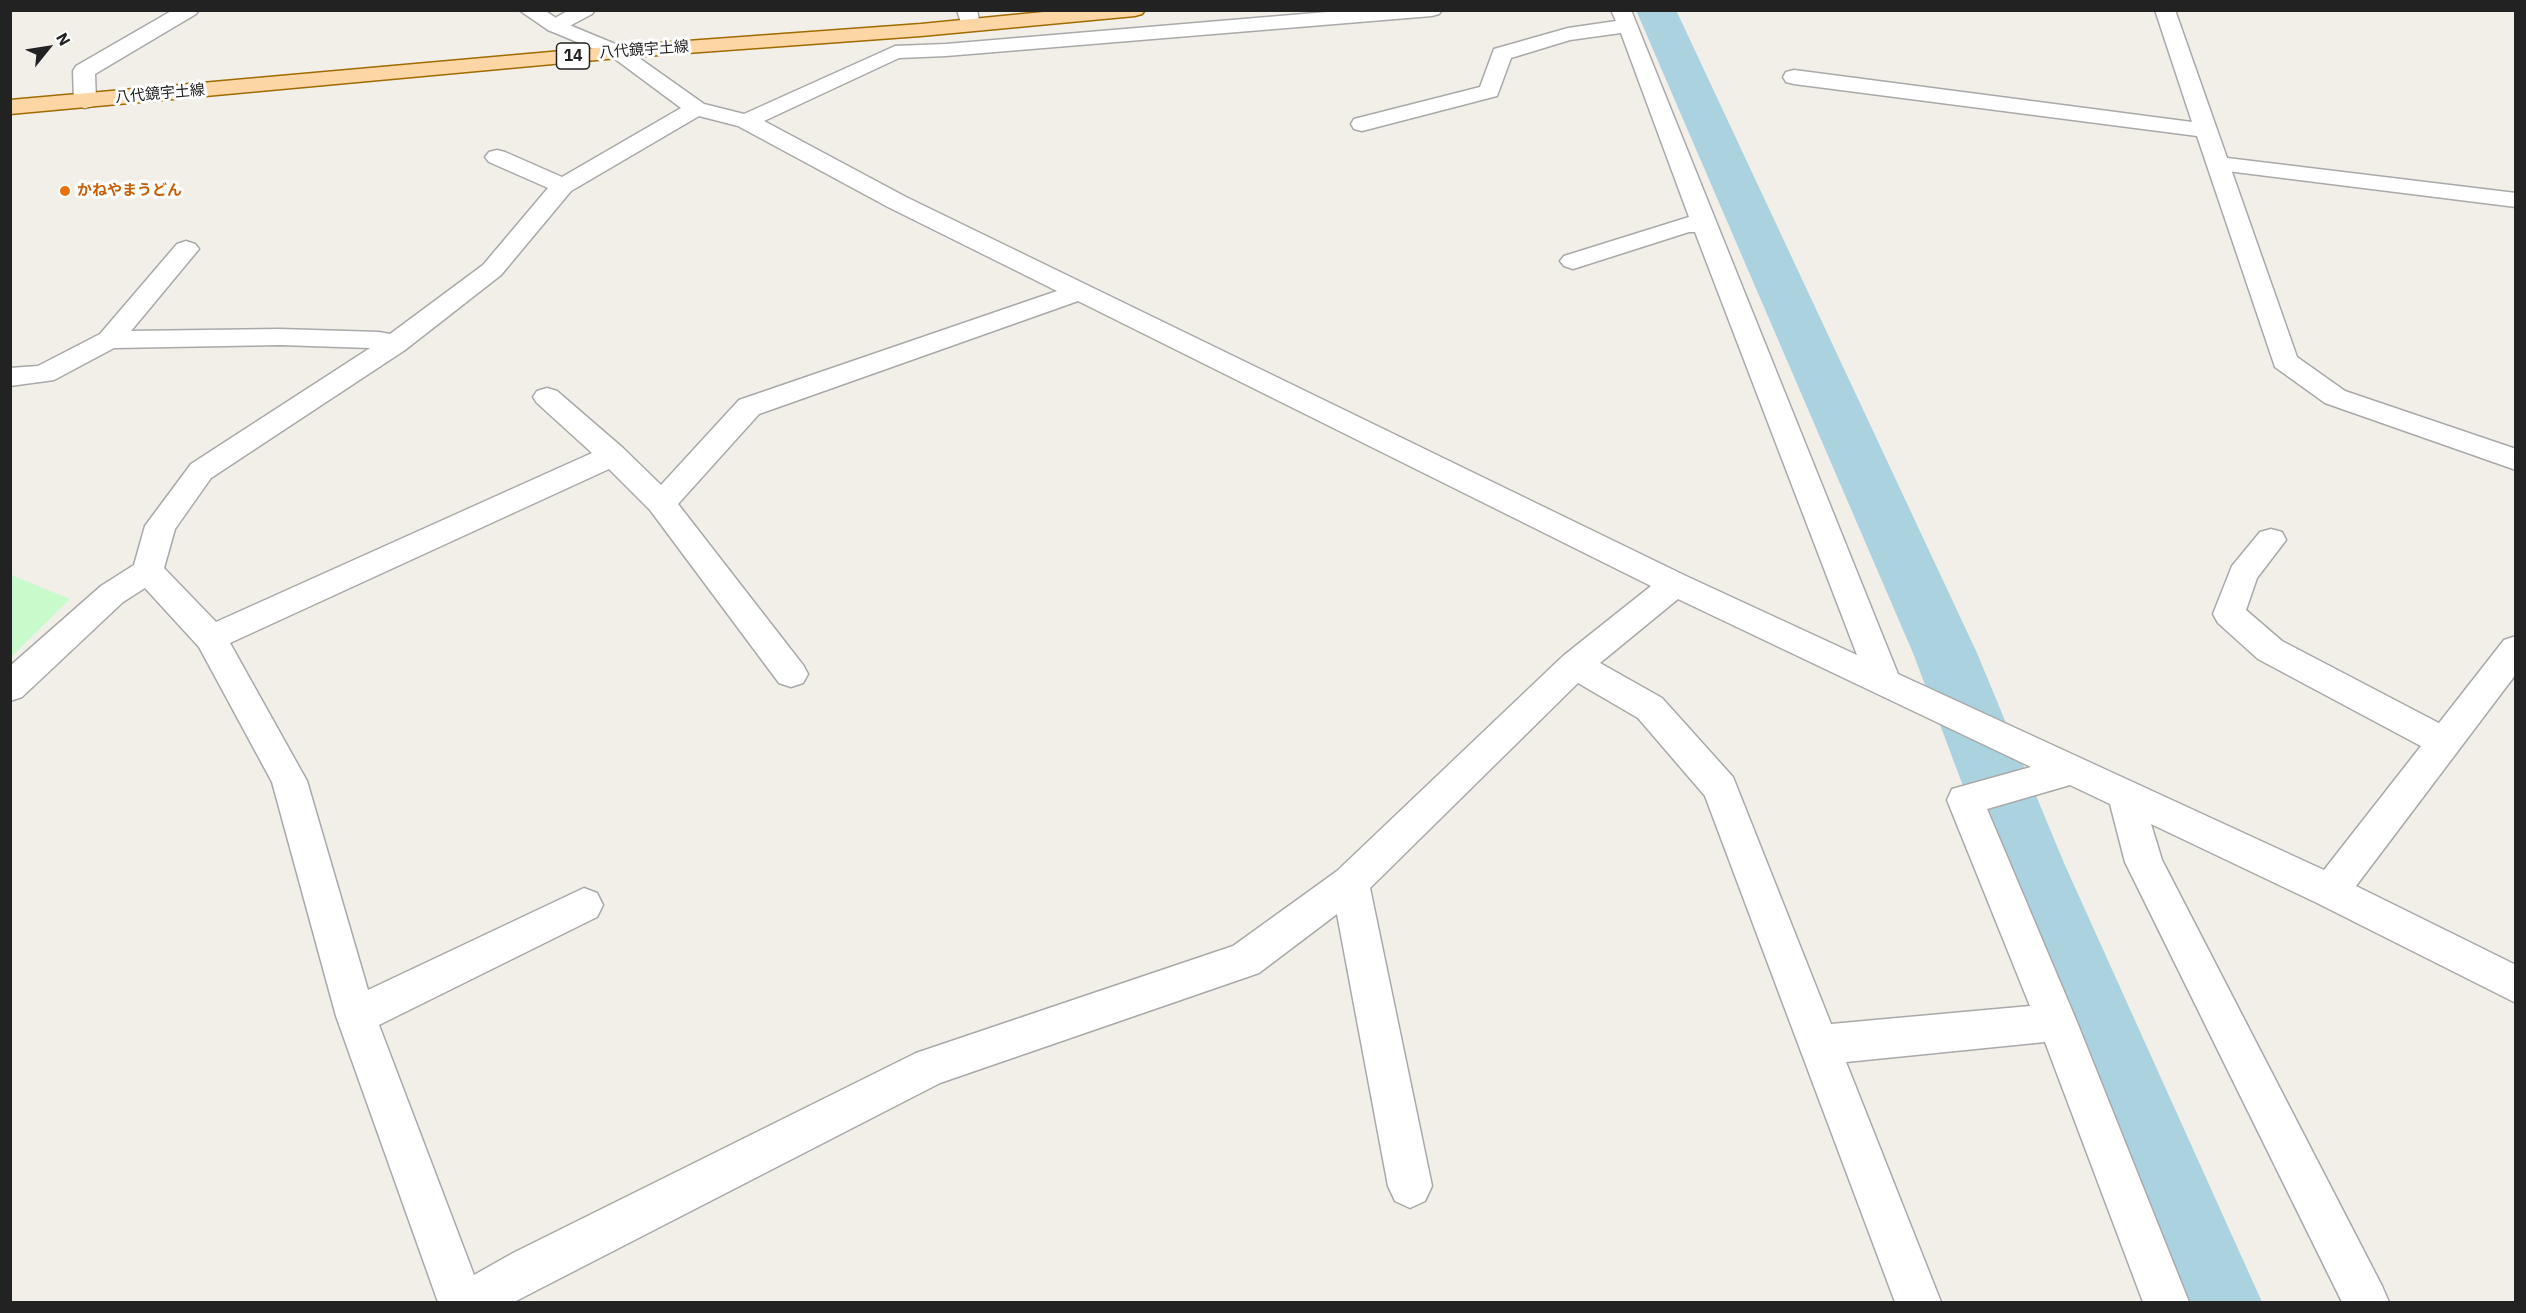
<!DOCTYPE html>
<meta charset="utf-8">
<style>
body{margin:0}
#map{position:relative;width:2526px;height:1313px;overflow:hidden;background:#f2efe9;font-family:"IBM Plex Sans",sans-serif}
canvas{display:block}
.frame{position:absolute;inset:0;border:12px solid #222;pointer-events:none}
.north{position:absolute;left:18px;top:18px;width:60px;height:60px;-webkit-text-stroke:4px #fff;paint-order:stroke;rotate:60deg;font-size:16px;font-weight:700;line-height:24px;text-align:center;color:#222}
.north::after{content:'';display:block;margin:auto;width:21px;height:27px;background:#222;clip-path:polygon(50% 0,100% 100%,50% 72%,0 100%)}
</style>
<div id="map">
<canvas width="2526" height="1313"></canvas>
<div class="frame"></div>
<div class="north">N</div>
</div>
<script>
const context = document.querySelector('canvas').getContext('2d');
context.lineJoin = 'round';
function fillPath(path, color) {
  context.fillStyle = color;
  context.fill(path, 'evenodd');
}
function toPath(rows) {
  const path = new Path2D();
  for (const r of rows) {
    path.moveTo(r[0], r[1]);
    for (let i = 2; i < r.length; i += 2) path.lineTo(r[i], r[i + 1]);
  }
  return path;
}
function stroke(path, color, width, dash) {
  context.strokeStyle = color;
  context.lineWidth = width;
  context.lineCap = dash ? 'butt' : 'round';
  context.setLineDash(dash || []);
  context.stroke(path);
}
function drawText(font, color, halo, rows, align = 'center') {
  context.font = font + ' "IBM Plex Sans","Noto Sans JP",sans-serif';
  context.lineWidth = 6;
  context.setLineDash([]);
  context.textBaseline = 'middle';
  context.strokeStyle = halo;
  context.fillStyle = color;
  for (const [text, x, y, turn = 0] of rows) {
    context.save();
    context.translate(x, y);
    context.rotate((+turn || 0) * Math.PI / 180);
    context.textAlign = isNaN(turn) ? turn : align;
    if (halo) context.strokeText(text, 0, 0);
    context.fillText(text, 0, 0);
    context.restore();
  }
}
fillPath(toPath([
 [11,575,70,599,11,657]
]), '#c8facc');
fillPath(toPath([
 [1636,10,1676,10,1977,653,2064,863,2262,1302,2174,1302,1992,863,1913,653,1636,10]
]), '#aad3df');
const lane = toPath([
 [569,10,595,10,592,14,562,30,555,32,548,30,545,26,548,22,569,10],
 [957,10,977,10,980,25,977,29,970,31,963,29,957,10],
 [2219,157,2516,193,2516,207,2211,169,2207,164,2211,159,2219,157],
 [2271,529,2282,532,2286,540,2257,578,2246,610,2282,641,2456,732,2461,742,2456,752,2444,756,2432,752,2258,659,2218,623,2213,614,2232,566,2260,532,2271,529]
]);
const street = toPath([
 [173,10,199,10,196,14,95,74,96,101,93,106,85,108,77,106,74,101,73,71,76,66,173,10],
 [519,10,544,10,562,22,625,48,704,104,744,114,895,46,946,44,1351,10,1442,10,1439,14,1432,16,946,56,899,58,764,121,906,197,1686,576,1857,655,1695,232,1689,232,1573,269,1564,266,1560,261,1564,256,1689,217,1621,33,1570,40,1511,58,1497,96,1362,131,1354,129,1351,124,1354,119,1480,87,1494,49,1568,28,1616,21,1611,10,1631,10,1898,674,2324,870,2504,640,2516,636,2516,674,2356,886,2516,965,2516,1003,2317,903,2151,824,2162,860,2382,1286,2389,1302,2342,1302,2125,862,2110,804,2070,785,1987,809,2077,1022,2189,1302,2143,1302,2045,1042,1846,1062,1941,1302,1895,1302,1705,796,1638,718,1578,683,1370,888,1432,1186,1425,1201,1410,1208,1395,1201,1388,1186,1337,914,1259,973,940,1083,514,1302,438,1302,336,1016,272,782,199,647,145,588,123,602,22,697,10,701,10,666,101,586,134,565,145,526,191,464,370,348,280,345,114,348,54,380,10,386,10,368,38,366,100,334,177,244,186,241,195,244,199,249,131,331,280,329,379,332,390,334,483,265,548,188,489,162,485,157,489,152,497,150,505,152,562,177,681,108,611,56,548,30,519,10],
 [699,116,738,126,888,207,1057,291,739,400,661,485,623,448,557,391,547,388,537,391,533,397,537,403,592,453,216,622,164,568,175,529,211,478,405,350,501,275,571,191,699,116],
 [1078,301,1651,586,1563,656,1337,871,1233,946,916,1053,513,1253,474,1275,379,1025,597,917,603,905,597,893,584,888,368,990,307,781,230,643,609,469,650,510,779,683,791,687,803,683,808,674,803,665,678,504,759,414,1078,301],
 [1678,599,2031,767,1952,789,1947,800,2030,1006,1831,1024,1733,777,1662,698,1600,663,1678,599],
 [2155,10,2175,10,2297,357,2345,391,2516,449,2516,470,2325,403,2275,367,2197,136,1794,84,1786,82,1783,77,1786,72,1794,70,2192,122,2155,10]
]);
const primary = toPath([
 [1064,10,1145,10,1142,14,1135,16,921,36,618,58,10,114,10,100,618,46,921,24,1064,10]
]);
stroke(lane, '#a9a9a9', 3);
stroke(street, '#a9a9a9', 3);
stroke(primary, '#a06b00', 3);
fillPath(lane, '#fff');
fillPath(street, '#fff');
fillPath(primary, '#fcd6a4');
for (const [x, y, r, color] of [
 [65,191,6,"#e8710a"]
]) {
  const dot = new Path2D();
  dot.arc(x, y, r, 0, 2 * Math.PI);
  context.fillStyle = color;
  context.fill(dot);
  stroke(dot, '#fff', 2);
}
drawText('15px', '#222', '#fff', [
 ["八代鏡宇土線",644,50,-4],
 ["八代鏡宇土線",160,94,-5]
]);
drawText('bold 15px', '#c56008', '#fff', [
 ["かねやまうどん",77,191]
], 'left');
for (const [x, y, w] of [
 [573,56,33]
]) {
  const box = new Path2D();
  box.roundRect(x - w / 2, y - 13, w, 26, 4.5);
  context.fillStyle = '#fff';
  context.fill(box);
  stroke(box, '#222', 1.5);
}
drawText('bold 16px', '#222', null, [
 ["14",573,56]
]);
</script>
